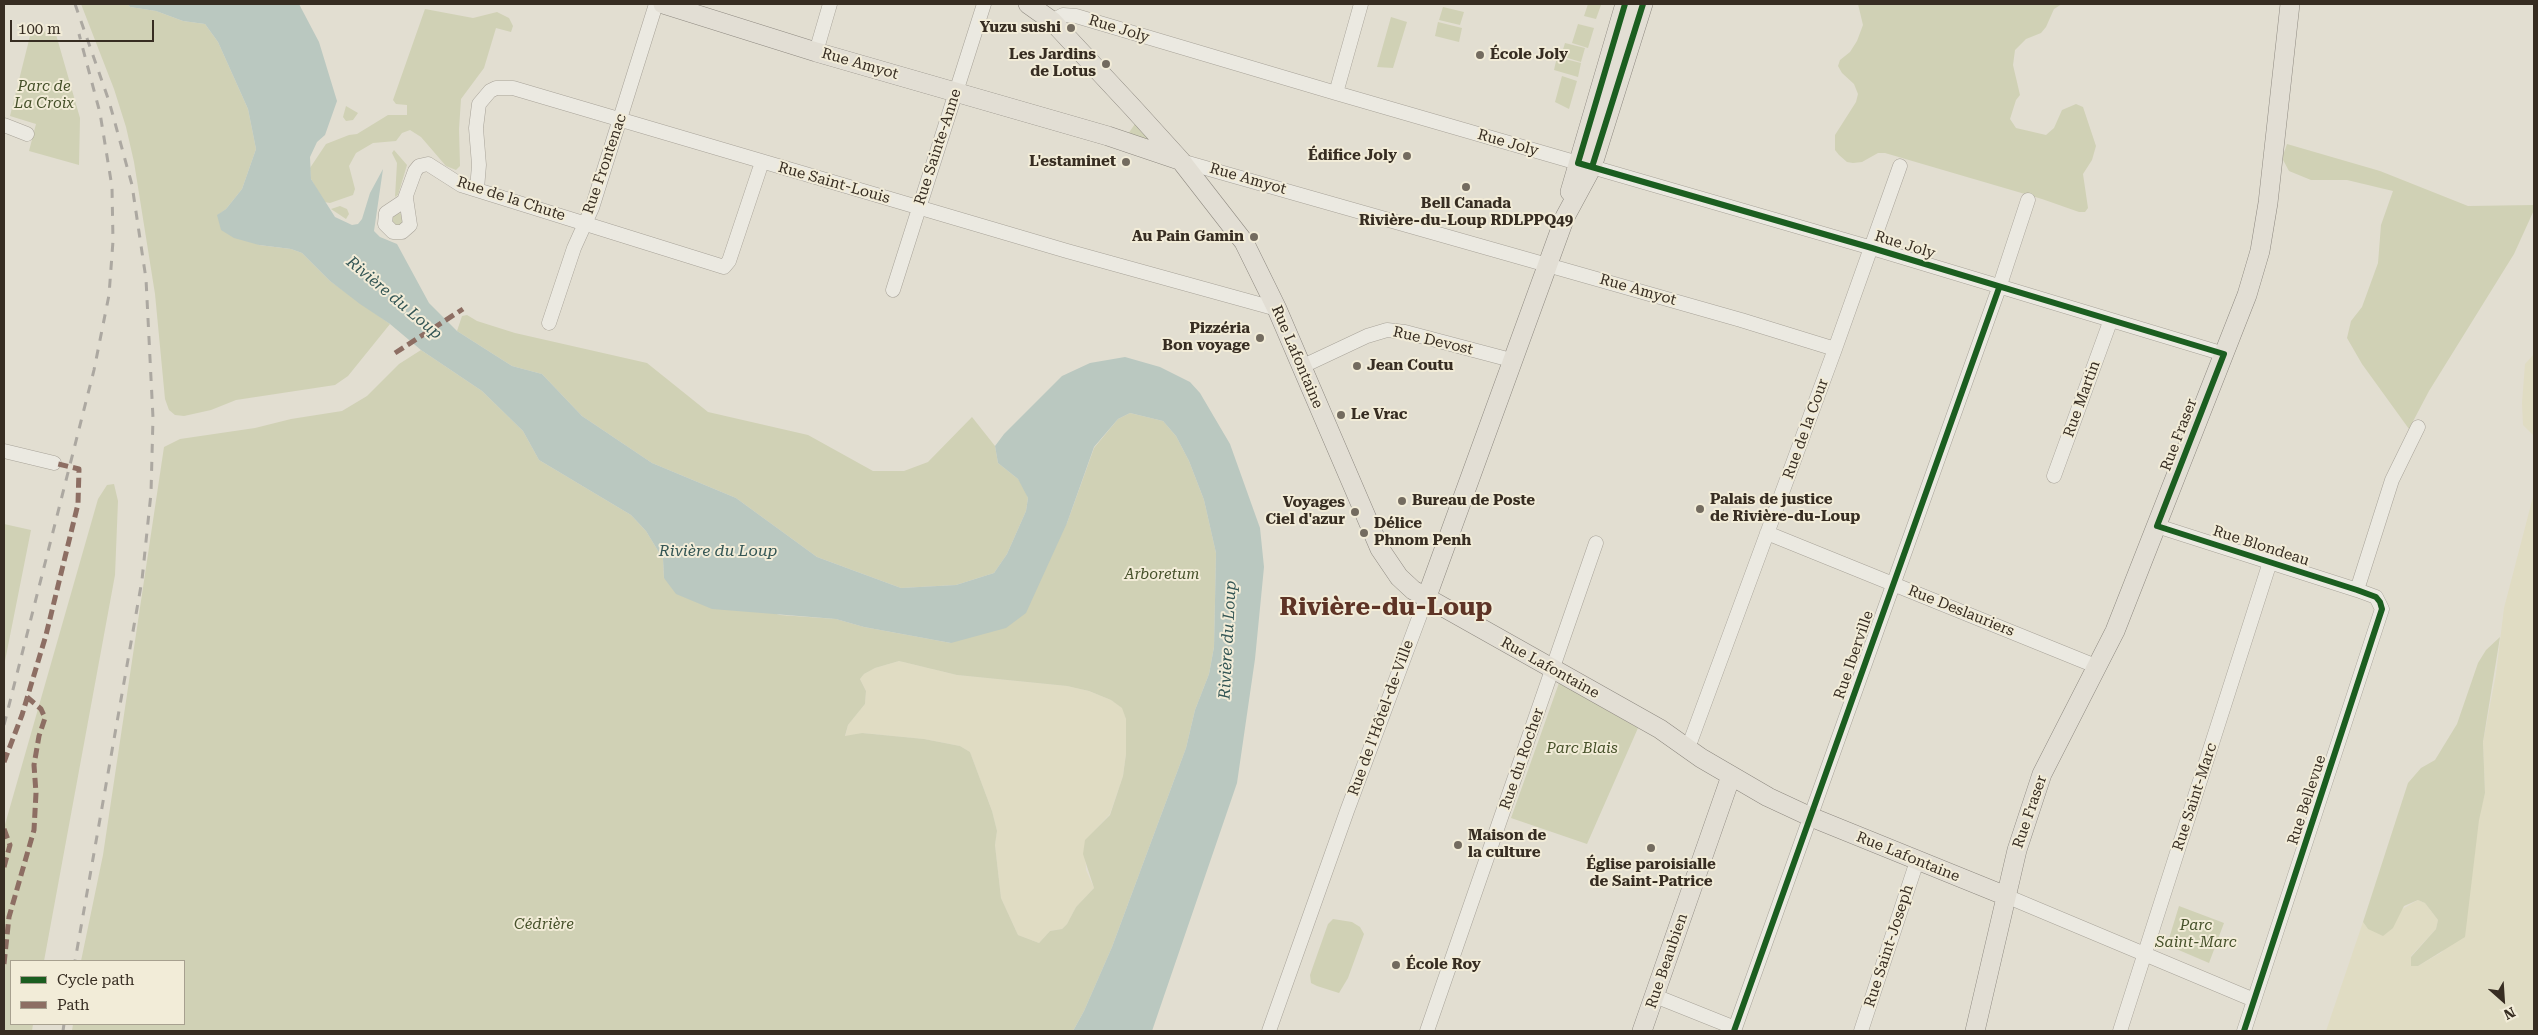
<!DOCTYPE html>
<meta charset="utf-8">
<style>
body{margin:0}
#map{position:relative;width:2538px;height:1035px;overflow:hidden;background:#e2ded1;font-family:"Roboto Serif",serif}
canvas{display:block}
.frame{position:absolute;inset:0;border:5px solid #372d22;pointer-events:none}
.legend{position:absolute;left:10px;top:960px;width:175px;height:65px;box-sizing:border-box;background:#f2ecd8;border:1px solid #a7a08f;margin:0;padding:6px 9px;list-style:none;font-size:15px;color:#372d22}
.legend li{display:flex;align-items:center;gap:10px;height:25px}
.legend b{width:25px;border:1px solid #a7a08f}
.north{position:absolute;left:2478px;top:975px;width:50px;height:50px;-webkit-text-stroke:4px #f2ecd8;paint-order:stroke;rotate:154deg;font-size:14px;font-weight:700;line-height:20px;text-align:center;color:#372d22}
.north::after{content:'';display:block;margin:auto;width:18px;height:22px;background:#372d22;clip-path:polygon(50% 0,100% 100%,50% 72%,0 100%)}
.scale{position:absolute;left:10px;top:20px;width:144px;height:22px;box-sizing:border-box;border:2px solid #372d22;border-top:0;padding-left:6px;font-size:15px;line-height:18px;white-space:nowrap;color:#372d22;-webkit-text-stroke:4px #f2ecd8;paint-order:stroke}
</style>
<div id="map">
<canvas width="2538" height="1035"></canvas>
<div class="frame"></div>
<ul class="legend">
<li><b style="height:6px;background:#1b5e20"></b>Cycle path</li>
<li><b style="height:6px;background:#8d6e63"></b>Path</li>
</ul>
<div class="north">N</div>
<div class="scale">100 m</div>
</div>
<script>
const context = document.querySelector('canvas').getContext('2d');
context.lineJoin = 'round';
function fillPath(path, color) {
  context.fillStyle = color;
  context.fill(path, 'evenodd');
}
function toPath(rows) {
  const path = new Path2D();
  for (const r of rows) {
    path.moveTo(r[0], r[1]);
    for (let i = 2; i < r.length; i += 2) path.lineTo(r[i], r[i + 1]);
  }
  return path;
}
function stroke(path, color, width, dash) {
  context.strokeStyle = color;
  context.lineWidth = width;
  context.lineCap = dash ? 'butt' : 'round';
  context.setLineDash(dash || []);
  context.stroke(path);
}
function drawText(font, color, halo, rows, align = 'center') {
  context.font = font + ' "Roboto Serif",serif';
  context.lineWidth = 4;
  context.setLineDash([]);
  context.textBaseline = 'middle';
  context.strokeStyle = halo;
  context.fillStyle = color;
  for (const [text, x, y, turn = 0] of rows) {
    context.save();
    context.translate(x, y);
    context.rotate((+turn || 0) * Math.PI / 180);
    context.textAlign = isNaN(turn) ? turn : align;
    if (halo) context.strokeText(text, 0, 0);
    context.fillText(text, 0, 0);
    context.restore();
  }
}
fillPath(toPath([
 [2534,354,2534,436,2523,425,2522,403,2525,364],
 [2534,493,2534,1031,2326,1031,2363,922,2368,929,2418,900,2425,903,2438,920,2436,929,2411,956,2411,965,2418,966,2442,952,2485,793,2483,742,2496,674,2504,608],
 [899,661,957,675,1067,686,1089,691,1111,700,1123,708,1126,719,1126,754,1123,776,1110,814,1085,841,1086,870,1094,888,1076,907,1067,924,1062,929,1050,931,1039,943,1018,935,1001,898,995,845,997,831,992,811,970,752,960,746,924,739,862,733,845,737,848,725,865,704,866,691,860,679,864,674,875,668]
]), '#e0dcc3');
fillPath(toPath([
 [81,4,128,4,130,7,156,11,183,21,205,24,218,42,248,109,256,149,242,189,226,209,218,215,259,245,291,249,302,253,330,281,390,324,348,376,335,385,236,400,211,410,184,416,175,415,169,410,165,399,155,294,134,162,126,127,114,89],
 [1588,4,1601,5,1596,19,1584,16],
 [1858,4,2062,4,2054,9,2046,27,2041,33,2026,39,2015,50,2013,65,2020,95,2016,100,2010,119,2016,128,2046,135,2054,128,2062,110,2076,104,2083,107,2096,146,2092,160,2083,174,2088,208,2085,212,2079,212,2042,199,1885,153,1878,153,1862,162,1853,163,1847,162,1839,155,1835,150,1835,135,1856,102,1858,94,1854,84,1842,73,1838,66,1840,60,1850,52,1857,41,1863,25],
 [1443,7,1464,12,1460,25,1439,20],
 [425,9,473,18,497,12,509,18,513,26,511,32,496,28,484,68,461,99,459,129,460,166,456,170,446,166,421,137,410,130,402,133,396,141,373,143,356,153,349,166,355,189,353,195,330,203,324,202,311,179,310,168,326,144,349,135,357,134,388,115,407,115,407,105,396,104,393,100],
 [1391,17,1407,22,1393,68,1377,67],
 [1438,22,1462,28,1459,42,1435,36],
 [1578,24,1594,28,1588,48,1572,43],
 [55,31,80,118,79,165,29,151,36,124,10,116,31,32],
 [1565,43,1585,48,1581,62,1561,56],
 [1557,57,1581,63,1578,77,1554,70],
 [1562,76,1577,81,1569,109,1555,102],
 [346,106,358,113,353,120,346,121,343,117],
 [1137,121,1166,148,1128,134],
 [2287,144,2380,171,2468,206,2534,205,2534,210,2514,254,2429,391,2409,429,2362,364,2347,338,2351,321,2362,307,2378,263,2381,225,2393,191,2347,180,2311,180,2289,171,2282,158],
 [394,150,407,165,398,195,395,197,397,163,392,153],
 [340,206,347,209,349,214,346,219,331,209],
 [399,213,402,214,403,224,397,226,392,224,391,217],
 [467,315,477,321,515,333,647,363,708,412,808,435,873,471,904,471,928,462,972,417,995,446,998,463,1018,479,1024,487,1028,498,1026,511,1007,554,994,573,956,585,901,588,817,557,736,498,652,463,582,416,542,374,512,366,457,331,462,316],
 [421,350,482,391,523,431,539,460,631,515,646,531,663,559,664,578,780,615,836,619,864,627,951,643,1067,523,1094,448,1118,419,1130,413,1163,421,1176,436,1189,461,1204,500,1216,553,1214,647,1209,674,1195,710,1186,748,1112,947,1084,1011,1073,1031,72,1031,73,1024,184,1024,184,961,81,961,103,855,164,447,180,439,255,428,291,419,342,411,367,396,399,364],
 [899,661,957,675,1067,686,1089,691,1111,700,1122,708,1126,719,1126,754,1123,776,1110,815,1085,840,1083,854,1094,888,1076,907,1067,924,1062,929,1050,931,1039,943,1018,935,1001,898,995,845,997,831,992,811,970,752,960,746,924,739,862,733,845,736,848,725,865,704,866,691,860,679,864,674,875,668],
 [114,484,118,501,115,575,44,961,11,961,11,1024,33,1024,32,1031,4,1031,4,828,98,499,107,485],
 [4,524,31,530,4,666],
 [2500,637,2483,742,2485,793,2479,820,2465,937,2418,966,2411,966,2411,957,2436,929,2438,920,2425,903,2418,900,2404,906,2393,928,2383,936,2368,929,2363,922,2408,783,2421,768,2435,760,2457,724,2478,663,2486,650],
 [1559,683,1638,728,1587,844,1511,818],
 [2179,906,2224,923,2209,963,2167,945],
 [1333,919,1352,922,1360,927,1364,934,1348,978,1339,993,1317,986,1311,983,1310,975,1328,924]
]), '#d0d1b5');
fillPath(toPath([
 [128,4,299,4,319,42,337,101,325,135,317,142,310,157,311,179,335,217,352,225,358,224,362,219,370,193,383,169,374,231,380,237,397,244,429,303,457,331,512,366,542,374,582,416,652,463,736,498,817,557,901,588,956,585,994,573,1007,554,1026,511,1028,498,1018,479,998,463,995,446,1004,434,1062,376,1090,363,1125,357,1160,367,1190,382,1200,393,1230,444,1260,528,1264,567,1255,659,1237,783,1152,1031,1073,1031,1084,1011,1112,947,1186,748,1195,710,1209,674,1214,647,1216,553,1204,500,1189,461,1176,436,1163,421,1130,413,1118,419,1094,447,1067,523,1026,613,1006,628,951,643,864,627,836,619,712,609,676,594,664,578,663,559,646,531,631,515,539,460,523,431,482,391,421,350,390,324,360,304,330,281,302,253,291,249,259,245,234,238,221,230,217,215,226,209,242,189,256,149,248,109,218,42,205,24,183,21,156,11,130,7]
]), '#bac8c0');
const minor = toPath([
 [1052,21,1063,15,1076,16,1336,93,1872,248,2224,354],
 [816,52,830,4],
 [1336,93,1361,4],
 [4,125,27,134],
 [1181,161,1741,320,1835,349],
 [477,189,479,165,476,128,479,104,490,91,496,88,513,88,1067,251,1277,309],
 [406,198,410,225,402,232,393,232,385,224,386,213,404,201,415,171,419,166,428,164,461,185,724,267,729,261,762,162],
 [893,290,984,4],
 [549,323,574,248,592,208,656,4],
 [1301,367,1367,336,1387,330,1405,332,1511,360],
 [4,451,54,463],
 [2054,476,2110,322],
 [2157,526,2357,590,2376,597,2382,609,2244,1031],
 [1767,533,2098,667],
 [2357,590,2392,480,2418,427],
 [1688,748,1835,349,1900,166],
 [2006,896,2254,1000],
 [1655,996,1735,1028],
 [1269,1031,1347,811,1426,599],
 [1427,1031,1596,543],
 [1734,1031,1999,288,2028,200],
 [1861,1031,1917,861],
 [2120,1031,2270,562]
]);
const major = toPath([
 [663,4,816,52,1108,136,1179,160],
 [1028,4,1052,21,1133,108,1181,161,1244,242,1277,309,1380,549,1399,577,1413,590,1660,729,1701,758,1768,797,1811,817,2006,896],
 [1570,192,1625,4],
 [1426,599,1565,217,1592,167,1643,4],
 [1642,1031,1731,776],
 [1975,1031,2017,850,2042,774,2115,631,2247,295,2260,251,2268,203,2290,4]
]);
stroke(minor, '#a8a399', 15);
stroke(major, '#8e8980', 20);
stroke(minor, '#ebe9e1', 14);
stroke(major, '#e2ded4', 19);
stroke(toPath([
 [75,4,109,101,132,185,146,279,153,418,151,493,142,580,75,961],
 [4,725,94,370,109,295,113,241,112,187,100,113,79,34],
 [63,1031,64,1024]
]), '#aca8a1', 3, [9, 9]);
stroke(toPath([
 [395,353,463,309],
 [4,762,22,715,46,635,78,504,79,469,54,463],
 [4,829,10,845,4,867],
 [4,964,9,917,34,830,36,793,34,765,39,736,45,718,41,709,27,697]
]), '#8d6e63', 5, [10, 5]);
stroke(toPath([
 [1625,4,1578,163,1872,248,2224,354,2157,526,2357,590,2376,597,2380,602,2382,609,2379,618,2244,1031],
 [1592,167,1643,4],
 [1734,1031,1999,288]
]), '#1b5e20', 6);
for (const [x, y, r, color] of [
 [1071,28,5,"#736b5f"],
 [1480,55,5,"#736b5f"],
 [1106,64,5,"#736b5f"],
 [1407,156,5,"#736b5f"],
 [1126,162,5,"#736b5f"],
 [1466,187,5,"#736b5f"],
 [1254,237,5,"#736b5f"],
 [1260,338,5,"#736b5f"],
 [1357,366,5,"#736b5f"],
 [1341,415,5,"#736b5f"],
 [1402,501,5,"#736b5f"],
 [1700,509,5,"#736b5f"],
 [1355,512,5,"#736b5f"],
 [1364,533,5,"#736b5f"],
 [1458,845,5,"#736b5f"],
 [1651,848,5,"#736b5f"],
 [1396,965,5,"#736b5f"]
]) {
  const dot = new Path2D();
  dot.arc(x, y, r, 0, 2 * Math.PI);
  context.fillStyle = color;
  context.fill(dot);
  stroke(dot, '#f2ecd8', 2);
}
drawText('bold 15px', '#372d22', '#f2ecd8', [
 ["Yuzu sushi",1061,28,"right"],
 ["Les Jardins",1096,55,"right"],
 ["de Lotus",1096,72,"right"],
 ["École Joly",1490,55],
 ["Édifice Joly",1397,156,"right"],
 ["L'estaminet",1116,162,"right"],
 ["Bell Canada",1466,204,"center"],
 ["Rivière-du-Loup RDLPPQ49",1466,221,"center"],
 ["Au Pain Gamin",1244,237,"right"],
 ["Pizzéria",1250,329,"right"],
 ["Bon voyage",1250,346,"right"],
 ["Jean Coutu",1367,366],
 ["Le Vrac",1351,415],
 ["Palais de justice",1710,500],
 ["de Rivière-du-Loup",1710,517],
 ["Bureau de Poste",1412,501],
 ["Voyages",1345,503,"right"],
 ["Ciel d'azur",1345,520,"right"],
 ["Délice",1374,524],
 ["Phnom Penh",1374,541],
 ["Maison de",1468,836],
 ["la culture",1468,853],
 ["Église paroisialle",1651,865,"center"],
 ["de Saint-Patrice",1651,882,"center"],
 ["École Roy",1406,965]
], 'left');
drawText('15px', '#372d22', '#f2ecd8', [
 ["Rue Joly",1119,29,17],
 ["Rue Amyot",860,64,16],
 ["Rue Joly",1508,143,16],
 ["Rue Sainte-Anne",938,147,-72],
 ["Rue Frontenac",605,164,-71],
 ["Rue Amyot",1248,179,16],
 ["Rue Saint-Louis",834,183,16],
 ["Rue de la Chute",511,199,18],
 ["Rue Joly",1905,245,17],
 ["Rue Amyot",1638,290,16],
 ["Rue Devost",1433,341,13],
 ["Rue Lafontaine",1297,357,67],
 ["Rue Martin",2082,399,-70],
 ["Rue de la Cour",1806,429,-70],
 ["Rue Fraser",2179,435,-69],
 ["Rue Blondeau",2261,546,18],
 ["Rue Deslauriers",1961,611,22],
 ["Rue Iberville",1854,655,-71],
 ["Rue Lafontaine",1550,668,29],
 ["Rue de l'Hôtel-de-Ville",1381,718,-70],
 ["Rue du Rocher",1522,759,-71],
 ["Rue Saint-Marc",2195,797,-72],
 ["Rue Bellevue",2307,800,-72],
 ["Rue Fraser",2030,812,-71],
 ["Rue Lafontaine",1908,857,22],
 ["Rue Saint-Joseph",1889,946,-72],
 ["Rue Beaubien",1667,961,-71]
]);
drawText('italic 15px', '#46512a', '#f2ecd8', [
 ["Parc de",44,87],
 ["La Croix",44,104],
 ["Arboretum",1162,575],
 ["Parc Blais",1582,749],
 ["Cédrière",544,925],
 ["Parc",2196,926],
 ["Saint-Marc",2196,943]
]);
drawText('italic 16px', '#335554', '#f2ecd8', [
 ["Rivière du Loup",394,298,40],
 ["Rivière du Loup",718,551],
 ["Rivière du Loup",1228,640,-87]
]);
drawText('bold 25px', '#5e3426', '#f2ecd8', [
 ["Rivière-du-Loup",1386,608]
]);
</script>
